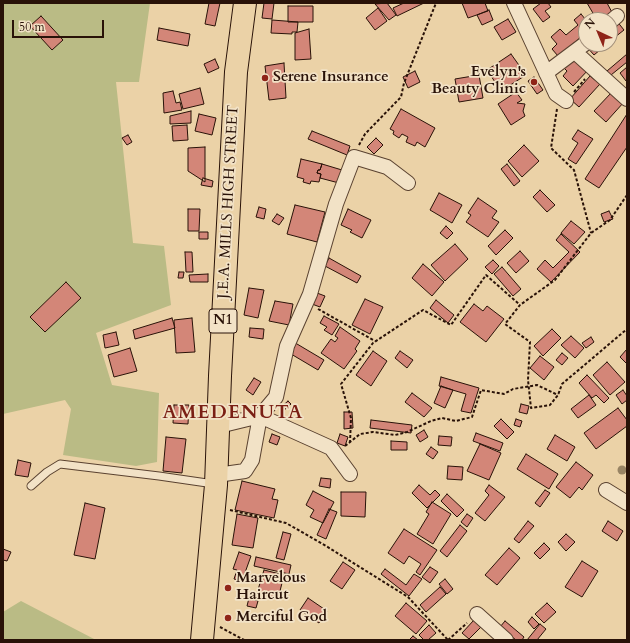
<!DOCTYPE html>
<style>
body{margin:0}
#map{position:relative;width:630px;height:643px;overflow:hidden;background:#ebd2a7;font-family:Cardo,serif}
canvas{display:block}
.frame{position:absolute;inset:0;border:4px solid #291208;pointer-events:none}
.north{position:absolute;left:578px;top:12px;width:40px;height:40px;box-sizing:border-box;background:#f2e2c6;border:1px solid #a28f7a;border-radius:50%;rotate:316deg;font-size:11px;font-weight:700;line-height:16px;text-align:center;color:#291208}
.north::after{content:'';display:block;margin:auto;width:14px;height:18px;background:#8f2418;clip-path:polygon(50% 0,100% 100%,50% 72%,0 100%)}
.scale{position:absolute;left:12px;top:20px;width:92px;height:18px;box-sizing:border-box;border:2px solid #291208;border-top:0;padding-left:5px;font-size:12px;line-height:14px;white-space:nowrap;color:#291208;-webkit-text-stroke:3px #f2e2c6;paint-order:stroke}
</style>
<div id="map">
<canvas width="630" height="643"></canvas>
<div class="frame"></div>
<div class="north">N</div>
<div class="scale">50 m</div>
</div>
<script>
const context = document.querySelector('canvas').getContext('2d');
context.lineJoin = 'round';
function fillPath(path, color) {
  context.fillStyle = color;
  context.fill(path, 'evenodd');
}
function toPath(rows) {
  const path = new Path2D();
  for (const r of rows) {
    path.moveTo(r[0], r[1]);
    for (let i = 2; i < r.length; i += 2) path.lineTo(r[i], r[i + 1]);
  }
  return path;
}
function stroke(path, color, width, dash) {
  context.strokeStyle = color;
  context.lineWidth = width;
  context.lineCap = dash ? 'butt' : 'round';
  context.setLineDash(dash || []);
  context.stroke(path);
}
function drawText(font, color, halo, rows, align = 'center') {
  context.font = font + ' Cardo,serif';
  context.lineWidth = 3.5;
  context.setLineDash([]);
  context.textBaseline = 'middle';
  context.strokeStyle = halo;
  context.fillStyle = color;
  for (const [text, x, y, turn = 0] of rows) {
    context.save();
    context.translate(x, y);
    context.rotate((+turn || 0) * Math.PI / 180);
    context.textAlign = isNaN(turn) ? turn : align;
    if (halo) context.strokeText(text, 0, 0);
    context.fillText(text, 0, 0);
    context.restore();
  }
}
fillPath(toPath([
 [3,3,150,3,139,82,116,82,133,243,164,246,171,305,96,333,112,385,159,393,157,462,136,466,63,455,71,409,65,400,3,414],
 [21,601,96,640,3,640,3,612]
]), '#babb85');
const building = toPath([
 [209,3,220,3,215,26,205,24,209,3],
 [264,3,274,3,272,19,262,18,264,3],
 [387,3,396,15,389,20,375,4,387,3],
 [404,3,424,3,397,16,393,8,404,3],
 [462,3,485,3,488,11,468,18,462,3],
 [541,3,548,3,551,7,545,11,550,17,543,22,533,9,541,3],
 [587,3,607,3,614,16,606,20,597,20,587,3],
 [288,6,313,6,313,22,288,22,288,6],
 [378,8,387,21,375,30,366,18,378,8],
 [489,10,493,20,482,25,477,15,489,10],
 [581,14,586,20,586,33,558,56,552,49,557,44,551,37,560,29,566,35,578,25,574,20,581,14],
 [41,16,63,40,52,50,30,26,41,16],
 [508,19,516,32,502,40,494,27,508,19],
 [272,20,298,22,297,32,292,32,292,34,271,33,272,20],
 [616,20,624,30,610,41,610,25,616,20],
 [159,28,190,34,188,46,157,40,159,28],
 [309,29,311,59,295,60,295,33,309,29],
 [588,44,607,44,594,55,586,46,588,44],
 [511,54,526,75,501,91,487,70,511,54],
 [627,54,627,62,611,75,607,71,627,54],
 [576,55,590,68,573,86,563,76,567,71,564,68,576,55],
 [215,59,219,68,208,73,204,64,215,59],
 [284,63,286,98,269,100,265,66,284,63],
 [627,67,627,81,626,81,620,73,627,67],
 [415,71,420,82,408,88,403,77,415,71],
 [479,75,483,98,459,102,455,79,479,75],
 [590,76,600,84,579,107,570,99,590,76],
 [534,77,543,90,537,94,528,81,534,77],
 [200,88,204,104,183,109,179,94,200,88],
 [173,91,176,103,180,102,182,110,164,113,163,93,173,91],
 [516,92,522,100,517,103,525,104,523,111,525,116,511,125,498,104,516,92],
 [612,92,624,102,606,122,594,111,612,92],
 [401,109,435,128,425,147,417,142,415,146,406,142,408,137,402,134,399,138,393,134,394,131,390,129,401,109],
 [191,111,191,123,170,124,170,116,191,111],
 [199,114,216,118,212,135,195,131,199,114],
 [627,114,627,147,599,188,585,179,627,114],
 [187,125,188,140,173,141,172,126,187,125],
 [578,130,593,139,576,164,568,159,578,143,572,139,578,130],
 [312,131,350,146,347,155,308,139,312,131],
 [128,135,132,142,127,145,122,138,128,135],
 [376,138,383,145,374,154,367,147,376,138],
 [524,145,539,161,522,177,508,161,524,145],
 [205,147,205,182,188,171,188,148,205,147],
 [301,159,322,164,320,170,318,170,317,173,321,174,319,182,311,181,310,184,303,182,304,179,297,177,301,159],
 [322,164,342,170,339,183,320,178,321,174,317,173,318,170,320,170,322,164],
 [507,164,520,181,514,186,501,169,507,164],
 [203,178,213,181,212,187,201,185,203,178],
 [540,190,555,205,547,212,533,197,540,190],
 [439,193,462,205,452,223,430,210,439,193],
 [478,198,497,211,492,218,499,222,488,237,466,222,471,215,468,213,478,198],
 [295,205,325,212,317,242,287,234,295,205],
 [259,207,266,209,264,219,256,217,259,207],
 [188,209,200,209,199,231,188,231,188,209],
 [348,209,371,220,362,238,350,232,352,230,341,225,348,209],
 [609,211,613,219,604,222,601,214,609,211],
 [277,214,284,218,279,225,272,221,277,214],
 [571,221,585,232,574,244,561,233,571,221],
 [446,226,453,233,447,239,440,233,446,226],
 [505,230,513,238,496,255,488,246,505,230],
 [199,232,208,232,208,239,199,239,199,232],
 [561,234,580,252,551,282,537,269,545,260,553,268,569,252,556,240,561,234],
 [455,244,468,259,445,281,431,265,455,244],
 [520,251,529,261,516,273,507,263,520,251],
 [185,252,192,252,193,272,186,272,185,252],
 [329,258,361,276,357,283,325,266,329,258],
 [493,260,499,266,492,274,485,267,493,260],
 [423,264,444,282,432,296,412,278,423,264],
 [502,267,521,289,513,296,494,274,502,267],
 [179,272,184,272,183,278,178,278,179,272],
 [208,274,208,282,190,282,189,275,208,274],
 [66,282,81,298,45,332,30,317,66,282],
 [249,288,264,290,258,318,244,315,249,288],
 [317,293,325,296,320,307,312,304,317,293],
 [365,299,383,307,370,334,352,325,365,299],
 [436,300,454,315,448,323,430,308,436,300],
 [275,301,293,304,289,325,269,321,275,301],
 [474,304,483,311,487,306,504,319,486,342,460,322,474,304],
 [324,316,339,324,332,335,324,330,327,327,320,323,324,316],
 [172,318,175,328,135,339,133,330,172,318],
 [192,318,195,352,176,353,174,320,192,318],
 [340,327,360,341,355,349,357,351,344,369,321,353,331,339,335,342,338,338,335,336,340,327],
 [250,328,264,329,263,339,249,337,250,328],
 [552,329,561,338,543,356,534,346,552,329],
 [116,332,119,345,105,348,103,335,116,332],
 [571,336,584,348,575,358,561,345,571,336],
 [591,337,594,342,586,348,582,343,591,337],
 [292,341,324,360,318,370,286,351,292,341],
 [130,348,137,371,114,377,108,355,130,348],
 [627,349,627,364,620,357,627,349],
 [373,351,387,361,371,386,356,375,373,351],
 [400,351,413,360,407,368,395,358,400,351],
 [562,353,568,358,562,365,556,360,562,353],
 [540,356,554,367,544,380,530,368,540,356],
 [607,362,625,382,610,395,593,375,607,362],
 [587,375,609,398,604,403,596,395,592,398,579,383,587,375],
 [441,377,479,388,471,413,461,411,466,394,439,386,441,377],
 [254,378,261,382,253,395,246,390,254,378],
 [441,386,453,390,445,408,434,403,441,386],
 [623,390,627,396,627,400,622,404,616,395,623,390],
 [412,393,432,408,424,417,405,402,412,393],
 [589,395,596,405,578,418,571,409,589,395],
 [288,401,291,404,282,412,279,409,288,401],
 [521,404,529,406,527,414,519,412,521,404],
 [174,405,189,405,188,424,173,423,174,405],
 [618,408,627,420,627,426,596,449,584,433,618,408],
 [344,412,352,412,353,428,344,429,344,412],
 [501,419,514,432,507,439,494,426,501,419],
 [516,419,522,421,520,427,514,425,516,419],
 [371,420,412,425,411,433,370,428,371,420],
 [424,430,428,437,420,442,416,435,424,430],
 [476,433,503,443,500,451,473,441,476,433],
 [272,434,280,437,277,445,269,442,272,434],
 [340,434,348,437,345,446,337,443,340,434],
 [555,435,575,447,567,461,547,449,555,435],
 [439,436,452,437,451,446,438,445,439,436],
 [166,437,186,439,182,473,163,471,166,437],
 [391,441,407,442,407,450,391,450,391,441],
 [480,444,501,453,489,480,467,471,480,444],
 [431,447,438,452,433,459,426,454,431,447],
 [526,454,558,474,549,489,517,469,526,454],
 [18,460,31,463,28,477,15,475,18,460],
 [576,462,593,475,582,490,579,487,570,498,556,487,576,462],
 [448,466,463,467,462,480,447,479,448,466],
 [321,478,331,479,330,488,319,486,321,478],
 [242,481,275,489,272,499,278,500,274,518,235,510,242,481],
 [419,485,430,495,435,490,440,495,427,508,412,493,419,485],
 [489,485,505,497,485,521,475,513,489,495,485,491,489,485],
 [545,490,550,493,540,507,535,503,545,490],
 [313,491,334,502,323,523,310,517,314,510,306,505,313,491],
 [341,492,366,492,365,517,341,516,341,492],
 [447,494,464,510,457,517,441,501,447,494],
 [432,502,451,514,433,544,417,534,429,514,426,512,432,502],
 [85,503,105,508,95,559,74,555,85,503],
 [329,509,337,512,326,539,317,535,329,509],
 [237,514,258,518,253,548,232,545,237,514],
 [467,514,473,518,467,527,461,522,467,514],
 [528,521,534,526,519,543,514,539,528,521],
 [608,521,623,531,617,541,602,531,608,521],
 [460,525,467,531,447,557,440,551,460,525],
 [404,529,437,550,420,575,416,572,421,564,409,556,404,564,388,553,404,529],
 [283,532,291,534,284,560,276,558,283,532],
 [566,534,575,542,566,551,558,542,566,534],
 [544,543,550,549,540,559,534,553,544,543],
 [509,548,520,558,497,585,485,575,509,548],
 [3,549,11,552,7,561,3,560,3,549],
 [239,552,251,556,242,581,234,579,237,570,233,569,239,552],
 [256,557,291,565,289,574,254,566,256,557],
 [582,561,598,571,582,597,565,587,582,561],
 [343,562,355,570,342,589,330,581,343,562],
 [430,567,438,572,430,583,422,577,430,567],
 [385,569,406,585,414,574,422,579,409,596,381,574,385,569],
 [264,570,284,575,278,599,257,593,264,570],
 [445,579,453,589,447,594,439,584,445,579],
 [440,587,446,594,426,612,420,605,440,587],
 [249,598,258,601,256,608,247,606,249,598],
 [308,598,327,611,319,623,300,610,308,598],
 [406,603,427,621,416,634,395,616,406,603],
 [547,603,556,612,544,623,535,614,547,603],
 [532,617,539,624,534,629,528,622,532,617],
 [474,620,481,627,469,639,462,633,474,620],
 [505,621,524,637,522,640,516,640,500,627,505,621],
 [540,624,546,629,537,640,527,640,540,624],
 [429,625,436,633,428,640,424,640,419,635,429,625],
 [413,636,418,640,409,640,413,636]
]);
fillPath(building, '#d38678');
stroke(building, '#291208', 1);
const service = toPath([
 [31,486,47,472,60,464,159,476,214,484]
]);
const minor = toPath([
 [514,3,556,94,566,101],
 [610,22,617,16],
 [575,52,627,99],
 [546,73,586,43],
 [219,426,260,416,276,397,287,346,310,294,336,204,354,157,387,167,408,183],
 [217,475,245,471,252,460,260,416,331,448,350,474],
 [606,490,627,503],
 [477,614,506,640]
]);
const trunk = toPath([
 [202,640,216,485,220,376,236,72,245,3]
]);
stroke(service, '#5a4230', 9);
stroke(minor, '#5a4230', 16);
stroke(trunk, '#291208', 24);
stroke(toPath([
 [574,92,585,79],
 [557,109,551,148,574,170,591,233],
 [359,145,365,134,401,97,404,83,436,3],
 [627,195,610,220,591,233,555,280,520,305,505,324,530,342,528,380,531,408,550,405,558,395,562,384,627,329],
 [318,309,375,341],
 [350,443,351,418,341,384,373,343,423,310,451,325,486,275,520,305],
 [345,446,360,434,373,432,395,435,407,432,431,421,442,418,456,421,472,417,481,390,504,394,513,389,537,385,558,395],
 [230,510,286,523,326,546,408,597,448,640],
 [220,627,244,640],
 [448,640,467,623]
]), '#291208', 2, [3, 2]);
stroke(service, '#f2e2c6', 7);
stroke(minor, '#f2e2c6', 14);
stroke(trunk, '#ebd2a7', 22);
context.fillStyle = '#988464';
for (const [x, y] of [
 [622,470]
]) {
  context.beginPath();
  context.arc(x, y, 4.5, 0, 2 * Math.PI);
  context.fill();
}
for (const [x, y, r, color] of [
 [265,78,4,"#8f2418"],
 [534,82,4,"#8f2418"],
 [228,588,4,"#8f2418"],
 [228,618,4,"#8f2418"]
]) {
  const dot = new Path2D();
  dot.arc(x, y, r, 0, 2 * Math.PI);
  context.fillStyle = color;
  context.fill(dot);
  stroke(dot, '#f2e2c6', 1.5);
}
for (const [x, y, w] of [
 [223,321,28]
]) {
  const box = new Path2D();
  box.roundRect(x - w / 2, y - 12, w, 24, 3);
  context.fillStyle = '#f2e2c6';
  context.fill(box);
  stroke(box, '#291208', 1);
}
drawText('bold 14px', '#291208', null, [
 ["N1",223,321]
]);
drawText('bold 15px', '#291208', '#f2e2c6', [
 ["Evelyn's",526,73,"right"],
 ["Beauty Clinic",526,90,"right"],
 ["Serene Insurance",273,78],
 ["Marvelous",236,579],
 ["Haircut",236,596],
 ["Merciful God",236,618]
], 'left');
drawText('15px', '#291208', '#f2e2c6', [
 ["J.E.A. MILLS HIGH STREET",229,202,-87]
]);
context.letterSpacing = '1px';
drawText('bold 19px', '#7a1f14', '#f2e2c6', [
 ["AMEDENUTA",233,414]
]);
context.letterSpacing = '0px';
</script>
